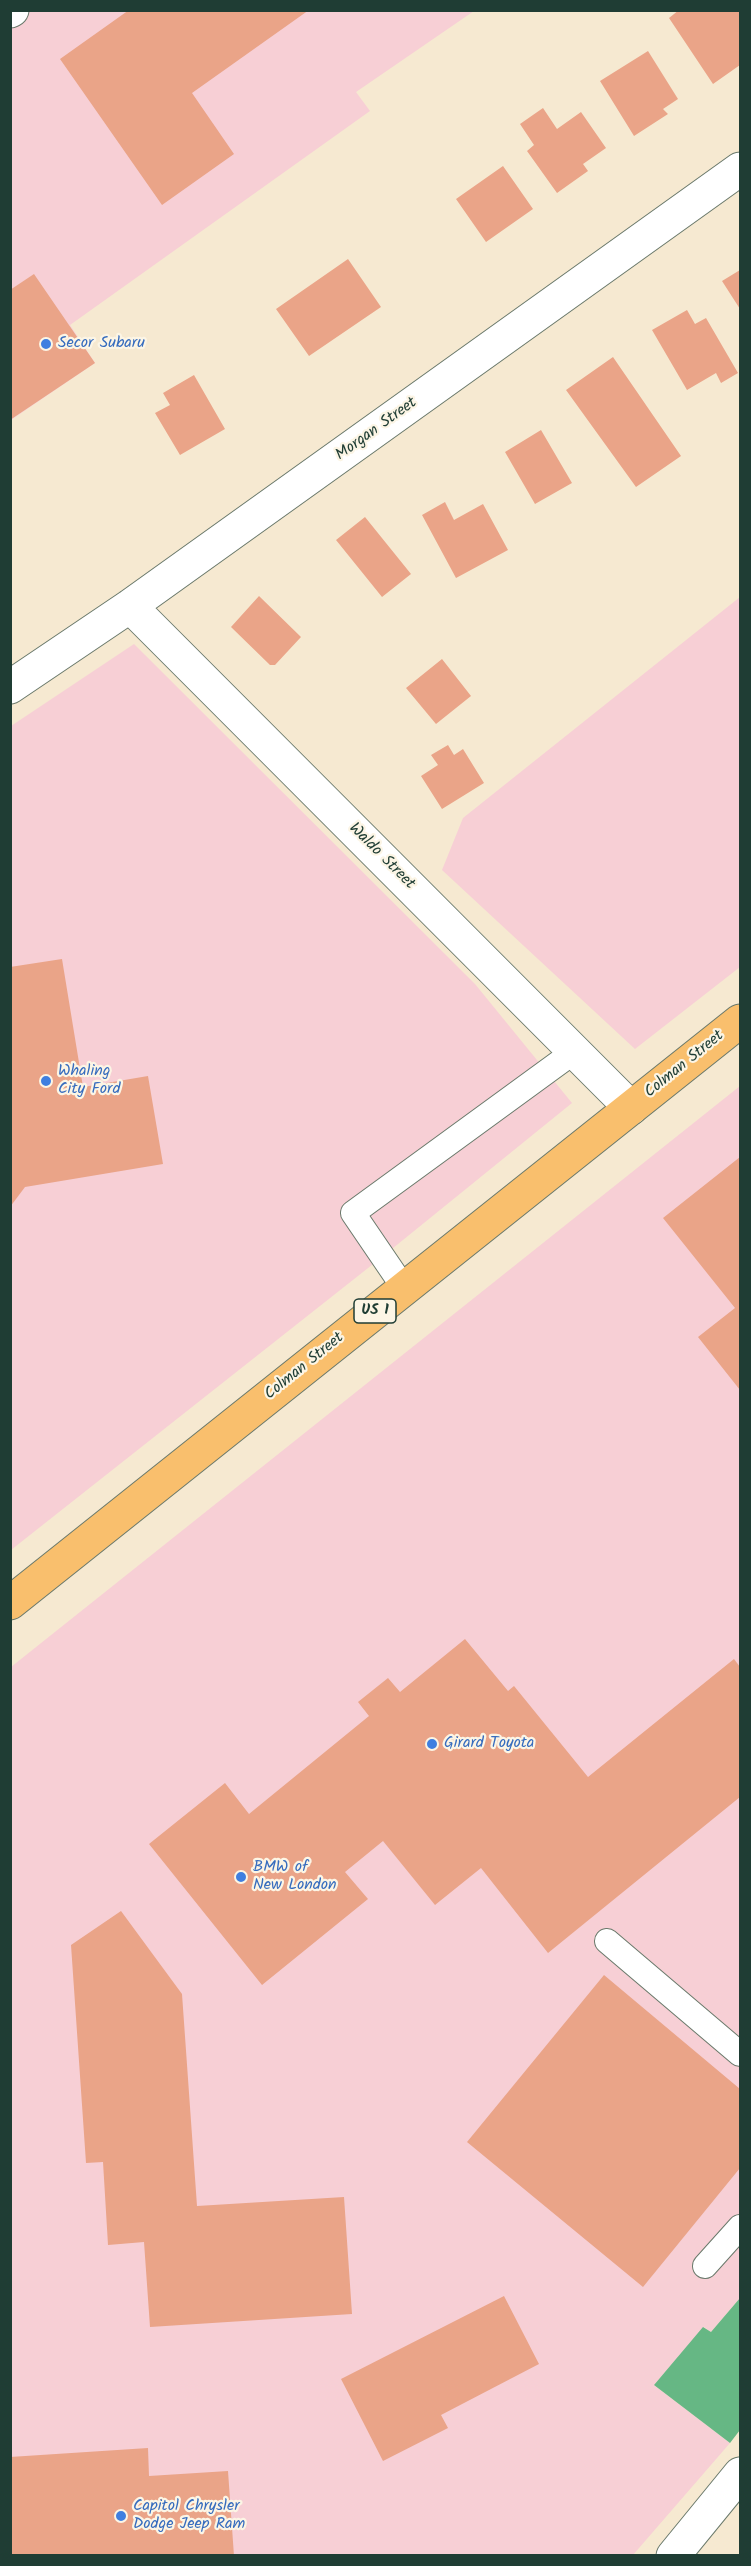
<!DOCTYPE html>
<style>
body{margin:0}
#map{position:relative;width:751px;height:2566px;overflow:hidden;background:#f6e9d1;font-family:Kalam,sans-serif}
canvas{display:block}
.frame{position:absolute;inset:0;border:12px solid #1f3d34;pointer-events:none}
</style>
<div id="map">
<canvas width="751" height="2566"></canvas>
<div class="frame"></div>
</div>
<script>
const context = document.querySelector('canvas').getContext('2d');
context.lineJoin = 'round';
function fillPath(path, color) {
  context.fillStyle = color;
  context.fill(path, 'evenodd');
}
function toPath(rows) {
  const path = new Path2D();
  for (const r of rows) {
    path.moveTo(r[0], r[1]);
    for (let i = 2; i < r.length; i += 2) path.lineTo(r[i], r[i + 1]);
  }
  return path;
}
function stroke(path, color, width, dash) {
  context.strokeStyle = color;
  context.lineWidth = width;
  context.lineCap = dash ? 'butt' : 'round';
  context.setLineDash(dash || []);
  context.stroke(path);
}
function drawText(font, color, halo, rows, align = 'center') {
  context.font = font + ' Kalam,sans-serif';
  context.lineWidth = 4.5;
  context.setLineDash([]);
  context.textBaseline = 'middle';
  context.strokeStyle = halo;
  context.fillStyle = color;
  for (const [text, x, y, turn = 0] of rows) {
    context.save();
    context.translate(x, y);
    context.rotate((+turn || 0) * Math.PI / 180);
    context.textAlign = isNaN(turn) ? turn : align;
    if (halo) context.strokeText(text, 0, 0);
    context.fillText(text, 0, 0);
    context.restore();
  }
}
fillPath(toPath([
 [11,11,474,11,356,92,370,111,70,325,95,363,11,420],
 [740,597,740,967,635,1049,442,870,463,818],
 [134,644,475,984,572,1103,382,1257,11,1550,11,726],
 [740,1086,740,2298,711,2332,704,2327,654,2385,730,2443,633,2555,11,2556,11,1667]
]), '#f7cfd5');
fillPath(toPath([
 [740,2298,740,2430,730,2443,654,2385,703,2327,711,2332]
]), '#66b784');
fillPath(toPath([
 [129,10,309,10,192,93,234,154,162,205,60,59],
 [679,10,740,10,740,65,713,84,669,18],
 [648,51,678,99,663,109,668,114,634,136,600,81],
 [543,108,557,129,581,112,606,148,583,164,588,171,557,193,527,151,534,145,520,124],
 [503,166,533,209,486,242,456,199],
 [348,259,381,307,309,356,276,309],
 [740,270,740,309,722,281],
 [34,274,95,363,10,420,10,290],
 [687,310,695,324,706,318,738,373,721,383,716,373,687,390,652,330],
 [613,357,681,456,636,487,566,390],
 [194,375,225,429,180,455,155,413,170,405,163,393],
 [541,430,572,483,535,504,505,452],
 [445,502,454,520,483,504,508,550,456,578,422,515],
 [365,517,411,574,382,597,336,540],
 [259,596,301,637,275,665,270,665,231,627],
 [442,659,471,696,436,724,406,688],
 [448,745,454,755,463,749,484,783,442,809,421,776,438,765,431,755],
 [62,959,83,1087,148,1076,163,1164,25,1187,10,1207,10,967],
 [740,1157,740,1390,698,1337,735,1308,663,1218],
 [465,1639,508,1691,514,1686,588,1777,734,1659,740,1667,740,1797,548,1953,481,1868,435,1905,383,1841,345,1872,368,1899,262,1985,149,1844,225,1783,249,1814,369,1716,358,1702,388,1678,400,1692],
 [121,1911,182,1994,197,2206,344,2197,352,2314,150,2327,144,2242,108,2245,103,2162,86,2163,71,1945],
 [604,1975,740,2089,740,2168,643,2287,467,2142],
 [504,2296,539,2364,441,2415,448,2428,383,2461,341,2379],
 [148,2448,149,2476,228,2471,234,2556,10,2556,10,2457]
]), '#eaa488');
const lane = toPath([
 [404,1288,353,1213,575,1051],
 [607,1941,740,2054],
 [705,2266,740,2227]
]);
const street = toPath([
 [10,11,12,10],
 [130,606,631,1108],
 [10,687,130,606,740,169],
 [673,2556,740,2474]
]);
const primary = toPath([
 [10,1603,740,1021]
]);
stroke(lane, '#6a796b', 26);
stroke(street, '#6a796b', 35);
stroke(primary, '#6a796b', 35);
stroke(lane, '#fff', 24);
stroke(street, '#fff', 33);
stroke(primary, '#f9bf6d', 33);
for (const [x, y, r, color] of [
 [46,344,6,"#3f7fe0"],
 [46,1081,6,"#3f7fe0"],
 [432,1744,6,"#3f7fe0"],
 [241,1877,6,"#3f7fe0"],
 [121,2516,6,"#3f7fe0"]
]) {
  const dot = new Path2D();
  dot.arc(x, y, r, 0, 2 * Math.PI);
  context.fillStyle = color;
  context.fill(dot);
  stroke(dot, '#fcf5e5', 2);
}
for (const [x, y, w] of [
 [375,1311,42]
]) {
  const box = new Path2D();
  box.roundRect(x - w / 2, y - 12, w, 24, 4.5);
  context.fillStyle = '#fcf5e5';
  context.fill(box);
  stroke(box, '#1f3d34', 1.5);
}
drawText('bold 15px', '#1f3d34', null, [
 ["US 1",375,1311]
]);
drawText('16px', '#366cbe', '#fcf5e5', [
 ["Secor Subaru",58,344],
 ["Whaling",58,1072],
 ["City Ford",58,1090],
 ["Girard Toyota",444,1744],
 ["BMW of",253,1868],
 ["New London",253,1886],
 ["Capitol Chrysler",133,2507],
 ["Dodge Jeep Ram",133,2525]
], 'left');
drawText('16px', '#1f3d34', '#fcf5e5', [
 ["Morgan Street",377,430,-36],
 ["Waldo Street",381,857,45],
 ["Colman Street",685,1065,-39],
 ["Colman Street",305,1367,-39]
]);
</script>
